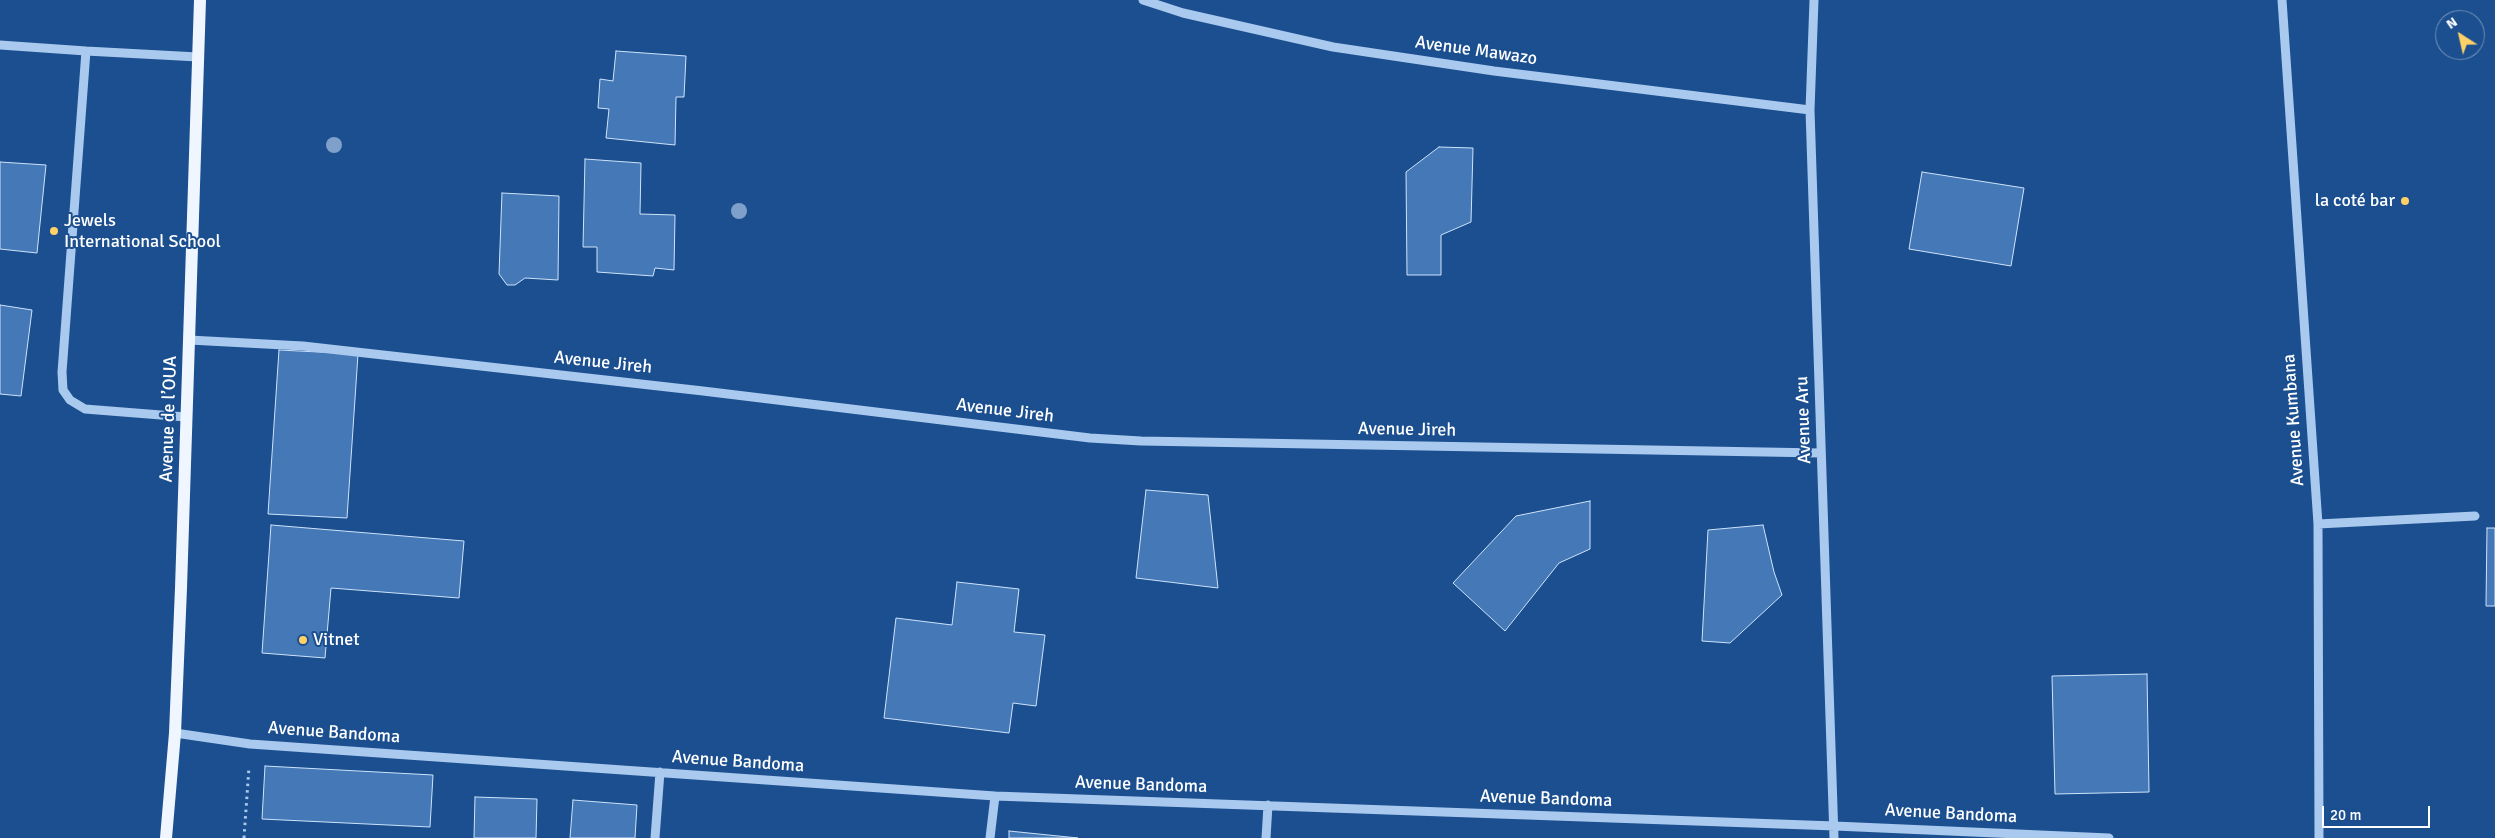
<!DOCTYPE html>
<meta charset="utf-8">
<style>
body{margin:0}
#map{position:relative;width:2495px;height:838px;overflow:hidden;background:#1b4f8f;font-family:Signika,sans-serif}
canvas{display:block}
.north{position:absolute;left:2435px;top:10px;width:50px;height:50px;box-sizing:border-box;background:#1b4f8f;border:1px solid #7695bc;border-radius:50%;rotate:325deg;font-size:14px;font-weight:700;line-height:20px;text-align:center;color:#fff}
.north::after{content:'';display:block;margin:auto;width:18px;height:22px;background:#ffd166;clip-path:polygon(50% 0,100% 100%,50% 72%,0 100%)}
.scale{position:absolute;left:2322px;top:806px;width:108px;height:22px;box-sizing:border-box;border:2px solid #fff;border-top:0;padding-left:6px;font-size:15px;line-height:18px;white-space:nowrap;color:#fff;-webkit-text-stroke:4px #1b4f8f;paint-order:stroke}
</style>
<div id="map">
<canvas width="2495" height="838"></canvas>
<div class="north">N</div>
<div class="scale">20 m</div>
</div>
<script>
const context = document.querySelector('canvas').getContext('2d');
context.lineJoin = 'round';
function fillPath(path, color) {
  context.fillStyle = color;
  context.fill(path, 'evenodd');
}
function toPath(rows) {
  const path = new Path2D();
  for (const r of rows) {
    path.moveTo(r[0], r[1]);
    for (let i = 2; i < r.length; i += 2) path.lineTo(r[i], r[i + 1]);
  }
  return path;
}
function stroke(path, color, width, dash) {
  context.strokeStyle = color;
  context.lineWidth = width;
  context.lineCap = dash ? 'butt' : 'round';
  context.setLineDash(dash || []);
  context.stroke(path);
}
function drawText(font, color, halo, rows, align = 'center') {
  context.font = font + ' Signika,sans-serif';
  context.lineWidth = 4;
  context.setLineDash([]);
  context.textBaseline = 'middle';
  context.strokeStyle = halo;
  context.fillStyle = color;
  for (const [text, x, y, turn = 0] of rows) {
    context.save();
    context.translate(x, y);
    context.rotate((+turn || 0) * Math.PI / 180);
    context.textAlign = isNaN(turn) ? turn : align;
    if (halo) context.strokeText(text, 0, 0);
    context.fillText(text, 0, 0);
    context.restore();
  }
}
const building = toPath([
 [616,51,686,56,684,97,676,97,675,145,606,138,609,109,598,108,600,79,613,81,616,51],
 [1439,147,1473,148,1471,222,1441,235,1441,275,1407,275,1406,172,1439,147],
 [585,159,641,163,640,214,675,215,674,270,655,268,653,276,597,272,597,247,583,247,585,159],
 [0,162,46,165,37,253,0,249,0,162],
 [1922,172,2024,188,2011,266,1909,249,1922,172],
 [502,193,559,196,558,280,525,278,515,285,507,285,499,274,502,193],
 [0,305,32,310,21,396,0,394,0,305],
 [279,350,358,354,347,518,268,514,279,350],
 [1146,490,1208,495,1218,588,1136,578,1146,490],
 [1590,501,1590,549,1559,563,1505,631,1453,583,1516,516,1590,501],
 [271,525,464,541,459,598,331,588,325,658,262,653,271,525],
 [1763,525,1774,572,1782,595,1730,643,1702,641,1708,530,1763,525],
 [2487,528,2495,528,2495,606,2486,606,2487,528],
 [957,582,1019,589,1014,632,1045,635,1036,706,1013,703,1009,733,884,718,896,618,952,625,957,582],
 [2147,674,2149,792,2055,794,2052,676,2147,674],
 [265,766,433,775,430,827,262,819,265,766],
 [475,797,537,799,536,838,474,838,475,797],
 [573,800,637,805,635,838,570,838,573,800],
 [1009,831,1078,838,1009,838,1009,831]
]);
fillPath(building, '#4478b7');
stroke(building, '#cfe3fa', 1);
stroke(toPath([
 [244,838,249,767]
]), '#a9c9ee', 3, [2.5, 4]);
stroke(toPath([
 [1143,0,1183,13,1333,47,1494,71,1810,110],
 [1814,0,1810,110,1834,838],
 [2282,0,2318,524,2319,838],
 [0,45,86,51],
 [189,340,303,346,703,391,1090,438,1141,441,1821,453],
 [186,417,85,409,70,400,63,390,62,372,86,51,198,57],
 [2318,524,2475,516],
 [175,733,250,744,995,796,1835,826,2109,838],
 [655,838,660,772],
 [990,838,995,796],
 [1266,838,1268,805]
]), '#a9c9ee', 9);
stroke(toPath([
 [166,838,175,733,181,588,200,0]
]), '#f0f6ff', 12);
context.fillStyle = '#7ea0ca';
for (const [x, y] of [
 [334,145],
 [739,211]
]) {
  context.beginPath();
  context.arc(x, y, 8, 0, 2 * Math.PI);
  context.fill();
}
for (const [x, y, r, color] of [
 [2405,201,5,"#ffd166"],
 [54,231,5,"#ffd166"],
 [303,640,5,"#ffd166"]
]) {
  const dot = new Path2D();
  dot.arc(x, y, r, 0, 2 * Math.PI);
  context.fillStyle = color;
  context.fill(dot);
  stroke(dot, '#1b4f8f', 2);
}
drawText('18px', '#fff', '#1b4f8f', [
 ["Avenue Mawazo",1476,51,8],
 ["Avenue Jireh",603,363,6],
 ["Avenue Jireh",1005,411,7],
 ["Avenue de l’OUA",169,419,-88],
 ["Avenue Aru",1804,420,-92],
 ["Avenue Kumbana",2294,420,-94],
 ["Avenue Jireh",1407,430,1],
 ["Avenue Bandoma",334,733,4],
 ["Avenue Bandoma",738,762,4],
 ["Avenue Bandoma",1141,785,2],
 ["Avenue Bandoma",1546,799,2],
 ["Avenue Bandoma",1951,814,3]
]);
drawText('18px', '#fff', '#1b4f8f', [
 ["la coté bar",2395,201,"right"],
 ["Jewels",64,221],
 ["International School",64,242],
 ["Vitnet",313,640]
], 'left');
</script>
